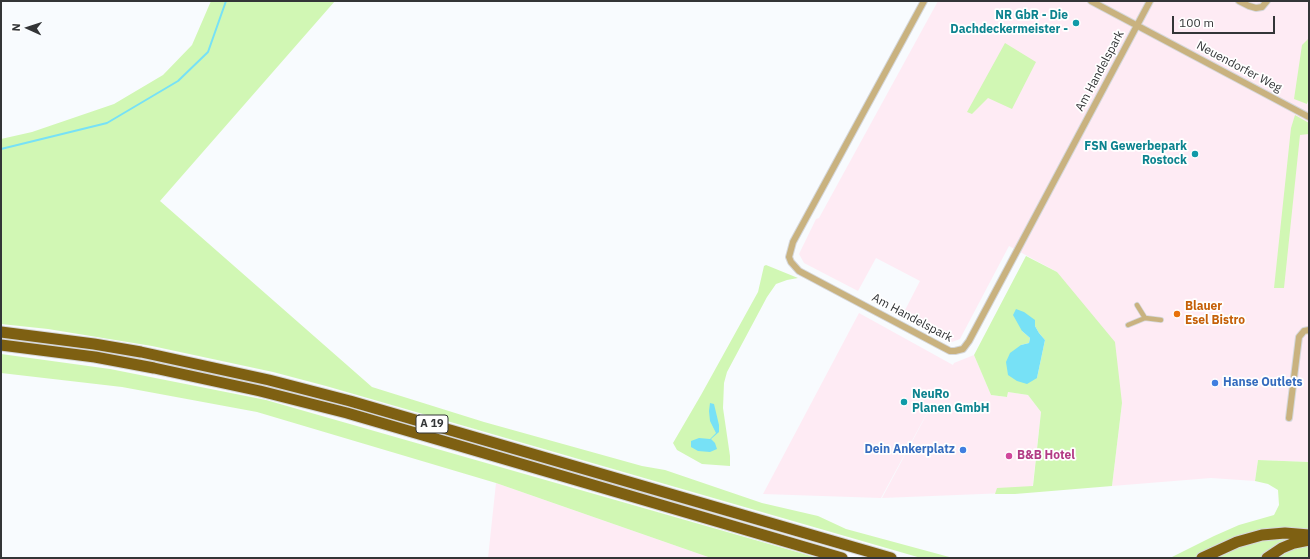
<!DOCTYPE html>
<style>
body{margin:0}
#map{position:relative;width:1310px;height:559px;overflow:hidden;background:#f8fbfe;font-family:"IBM Plex Sans",sans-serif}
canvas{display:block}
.frame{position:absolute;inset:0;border:2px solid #333537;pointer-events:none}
.north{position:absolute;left:8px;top:8px;width:40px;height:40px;-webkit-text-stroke:3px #fff;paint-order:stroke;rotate:273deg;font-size:11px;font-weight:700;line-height:16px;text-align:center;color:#333537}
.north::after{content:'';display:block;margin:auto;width:14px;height:18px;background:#333537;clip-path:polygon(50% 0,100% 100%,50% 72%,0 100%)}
.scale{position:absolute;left:1172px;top:16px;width:103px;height:18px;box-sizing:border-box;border:2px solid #333537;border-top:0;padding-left:5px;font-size:12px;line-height:14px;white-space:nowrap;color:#333537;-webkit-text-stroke:3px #fff;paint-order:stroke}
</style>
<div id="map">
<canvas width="1310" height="559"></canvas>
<div class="frame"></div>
<div class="north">N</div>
<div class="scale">100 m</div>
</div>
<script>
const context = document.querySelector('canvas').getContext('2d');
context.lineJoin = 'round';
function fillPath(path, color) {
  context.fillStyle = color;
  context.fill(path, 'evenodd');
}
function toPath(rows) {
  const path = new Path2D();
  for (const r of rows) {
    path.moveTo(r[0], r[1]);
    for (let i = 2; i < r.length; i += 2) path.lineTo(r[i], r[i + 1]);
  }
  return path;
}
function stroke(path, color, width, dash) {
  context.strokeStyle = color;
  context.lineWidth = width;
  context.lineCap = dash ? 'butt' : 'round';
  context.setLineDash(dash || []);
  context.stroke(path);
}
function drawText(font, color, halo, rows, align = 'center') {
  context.font = font + ' "IBM Plex Sans",sans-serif';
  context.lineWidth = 3.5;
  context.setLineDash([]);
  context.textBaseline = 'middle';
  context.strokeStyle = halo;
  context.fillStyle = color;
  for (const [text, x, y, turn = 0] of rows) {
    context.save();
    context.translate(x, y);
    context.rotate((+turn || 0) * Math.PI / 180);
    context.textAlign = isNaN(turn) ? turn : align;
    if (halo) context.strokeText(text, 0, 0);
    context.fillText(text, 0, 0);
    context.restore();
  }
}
fillPath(toPath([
 [938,1,1309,1,1309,98,1307,104,1309,105,1309,462,1258,460,1255,481,1211,478,1112,486,1122,403,1057,272,1009,246,960,339,952,342,948,341,902,316,920,281,876,258,858,291,804,263,799,254,816,219,819,218],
 [859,313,953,365,881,498,763,494],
 [974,355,991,395,1007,397,1008,392,1028,395,1041,412,1032,492,882,498,954,363],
 [496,483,711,558,488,558]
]), '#feebf4');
fillPath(toPath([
 [211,1,335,1,160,201,372,387,484,422,642,466,665,470,762,503,818,516,846,529,953,558,921,558,326,386,273,372,152,346,48,329,1,324,1,139,32,132,114,104,163,75,192,45],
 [1309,38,1309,98,1307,104,1294,99,1302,45],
 [1005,43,1036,62,1012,109,988,98,972,114,967,112],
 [1295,115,1309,123,1309,134,1300,135,1284,288,1274,288,1291,128],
 [1026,256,1057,272,1115,342,1122,403,1112,486,1015,494,995,494,997,488,1033,486,1041,412,1028,395,1008,392,1007,397,991,395,974,355],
 [1035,320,1035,326,1039,333,1045,340,1037,378,1021,345,1029,343,1030,338,1022,331],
 [766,265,798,278,787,280,776,284,767,297,727,372,724,383,723,408,730,456,730,466,702,464,677,450,673,443,701,395,758,292,764,266],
 [1,354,110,369,266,400,818,558,711,558,496,483,257,412,122,387,1,373],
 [1258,460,1309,462,1309,531,1295,530,1201,554,1195,558,1170,558,1214,536,1239,525,1274,515,1279,505,1278,490,1268,484,1255,481],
 [1302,536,1262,558,1209,558,1256,540],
 [1309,544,1309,558,1272,558,1282,552]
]), '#d1f7b4');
fillPath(toPath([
 [1016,309,1024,312,1035,320,1035,326,1039,333,1045,340,1037,378,1027,384,1017,381,1008,375,1006,362,1010,353,1021,345,1029,343,1030,338,1022,331,1013,315],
 [710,403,714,404,719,425,719,432,711,439,715,443,717,449,710,452,698,451,691,447,691,441,699,438,710,439,716,433,710,421,709,411]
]), '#77e1f6');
stroke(toPath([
 [1,149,107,123,178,81,208,52,226,1]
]), '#77e1f6', 2);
const pedestrian = toPath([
 [1137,305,1145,318,1161,320],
 [1128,325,1145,318]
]);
const minor = toPath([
 [924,1,793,242,789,257,791,262,799,271,950,351,955,351,963,349,969,341,1150,1],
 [1091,1,1309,117],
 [1239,1,1249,6,1256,8,1262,7,1267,1],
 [1289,418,1299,337,1304,331,1309,330]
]);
const motorway = toPath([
 [1,332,94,344,141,352,269,380,350,401,891,558],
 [1,345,95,357,154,368,260,391,347,413,443,441,842,558],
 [1202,558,1237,542,1262,535,1285,533,1309,535],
 [1267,558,1282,548,1294,543,1309,540]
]);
stroke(pedestrian, '#d5d7da', 6);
stroke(minor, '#d5d7da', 8);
stroke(motorway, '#d5d7da', 13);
stroke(pedestrian, '#c9b27f', 4.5);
stroke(minor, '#c9b27f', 6);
stroke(motorway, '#7e6012', 11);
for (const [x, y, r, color] of [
 [1076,23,4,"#0f9aa8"],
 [1195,154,4,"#0f9aa8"],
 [1177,314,4,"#e8710a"],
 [1215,383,4,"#3f7fe0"],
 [904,402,4,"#0f9aa8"],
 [963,450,4,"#3f7fe0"],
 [1009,456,4,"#d1479c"]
]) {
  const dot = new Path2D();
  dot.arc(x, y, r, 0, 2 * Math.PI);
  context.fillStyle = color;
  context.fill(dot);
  stroke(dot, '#fff', 1.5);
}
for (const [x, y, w] of [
 [432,424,32]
]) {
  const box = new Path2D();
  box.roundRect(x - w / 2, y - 9, w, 18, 3);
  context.fillStyle = '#fff';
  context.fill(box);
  stroke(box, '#333537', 1);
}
drawText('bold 11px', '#333537', null, [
 ["A 19",432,424]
]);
drawText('bold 12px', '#0d838f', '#fff', [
 ["NR GbR - Die",1068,16],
 ["Dachdeckermeister -",1068,30],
 ["FSN Gewerbepark",1187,147],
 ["Rostock",1187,161],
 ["NeuRo",912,395,"left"],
 ["Planen GmbH",912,409,"left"]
], 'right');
drawText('12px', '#333537', '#fff', [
 ["Neuendorfer Weg",1239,67,28],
 ["Am Handelspark",1100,71,-62],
 ["Am Handelspark",912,318,28]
]);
drawText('bold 12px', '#c56008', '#fff', [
 ["Blauer",1185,307],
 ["Esel Bistro",1185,321]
], 'left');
drawText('bold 12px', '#366cbe', '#fff', [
 ["Hanse Outlets",1223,383],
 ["Dein Ankerplatz",955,450,"right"]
], 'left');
drawText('bold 12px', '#b23c85', '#fff', [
 ["B&B Hotel",1017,456]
], 'left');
</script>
